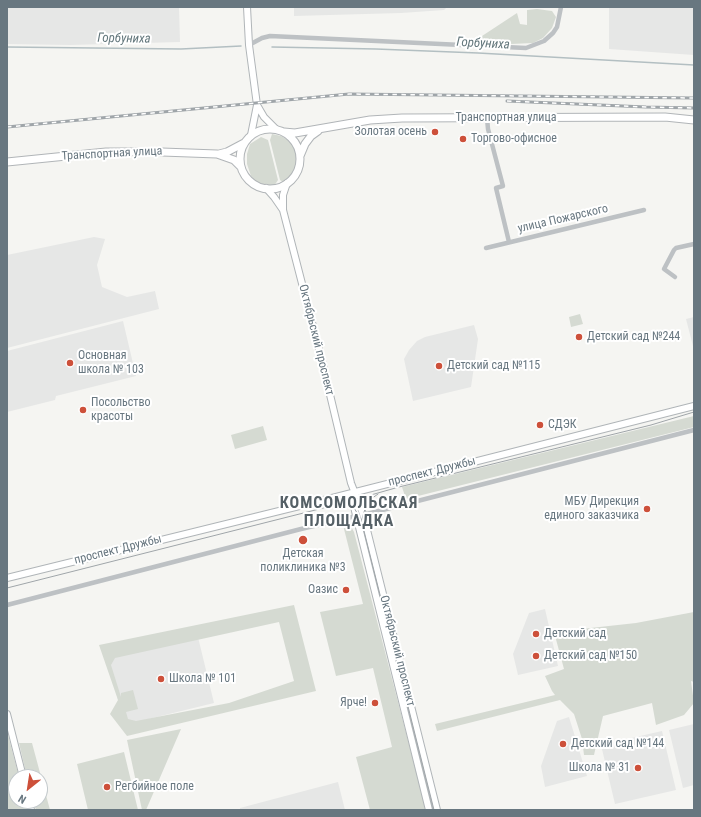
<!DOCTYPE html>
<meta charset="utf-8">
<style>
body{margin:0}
#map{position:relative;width:701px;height:817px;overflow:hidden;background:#f5f5f2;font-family:"Roboto Condensed",sans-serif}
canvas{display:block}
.frame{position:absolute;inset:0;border:8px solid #687780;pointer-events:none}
.north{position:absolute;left:8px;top:769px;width:40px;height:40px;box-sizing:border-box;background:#fff;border:1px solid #c3c9cc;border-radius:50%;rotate:210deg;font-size:11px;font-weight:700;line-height:16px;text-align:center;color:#687780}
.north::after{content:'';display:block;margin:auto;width:14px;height:18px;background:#cd503a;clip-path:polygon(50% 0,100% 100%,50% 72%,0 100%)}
</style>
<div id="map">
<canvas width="701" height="817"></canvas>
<div class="frame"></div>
<div class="north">N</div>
</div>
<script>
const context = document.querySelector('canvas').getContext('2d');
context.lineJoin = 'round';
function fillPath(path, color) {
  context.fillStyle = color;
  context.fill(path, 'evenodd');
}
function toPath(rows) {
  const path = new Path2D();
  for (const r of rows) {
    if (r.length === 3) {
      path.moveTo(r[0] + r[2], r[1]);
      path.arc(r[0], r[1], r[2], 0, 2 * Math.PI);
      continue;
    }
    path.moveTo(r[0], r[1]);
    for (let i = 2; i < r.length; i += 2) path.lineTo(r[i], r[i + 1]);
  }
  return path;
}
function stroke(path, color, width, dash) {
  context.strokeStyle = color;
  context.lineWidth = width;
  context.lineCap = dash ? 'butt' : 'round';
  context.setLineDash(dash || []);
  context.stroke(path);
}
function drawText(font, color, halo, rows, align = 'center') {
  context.font = font + ' "Roboto Condensed",sans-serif';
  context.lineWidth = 4;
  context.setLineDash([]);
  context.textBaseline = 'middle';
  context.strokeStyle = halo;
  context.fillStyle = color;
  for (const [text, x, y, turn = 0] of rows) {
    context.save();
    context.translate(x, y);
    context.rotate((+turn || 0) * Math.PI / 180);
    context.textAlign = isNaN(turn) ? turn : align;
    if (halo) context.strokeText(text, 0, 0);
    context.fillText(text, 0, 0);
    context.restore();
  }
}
fillPath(toPath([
 [7,7,179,7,180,42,70,45,7,44],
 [294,7,447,7,444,10,401,13,294,16],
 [609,7,694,7,694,55,609,49],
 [94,237,105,239,97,265,102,287,127,297,155,291,159,309,7,348,7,255],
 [694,317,694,350,686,319],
 [123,321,136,376,56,396,55,400,7,412,7,351],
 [474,325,478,339,471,387,413,401,404,359,409,350,417,341,425,337],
 [545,609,558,666,518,675,513,654,529,613],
 [197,633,214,703,124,725,107,655],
 [569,717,587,776,545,787,541,766,557,721],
 [694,724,694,785,683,788,669,730],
 [662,731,676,790,615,804,601,745],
 [338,782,345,810,240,810,240,808]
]), '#e6e7e6');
fillPath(toPath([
 [537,9,552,11,556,17,552,28,543,38,533,43,511,44,489,42,479,38,517,13,520,24,527,25,527,10],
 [272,134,281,136,290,141,296,150,297,161,294,171,289,178,283,182,280,180,270,140],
 [261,137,268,140,278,180,274,186,269,186,255,182,251,176,247,164,247,154,250,144],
 [580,314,583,324,571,327,569,317],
 [694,416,694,427,406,499,402,487],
 [263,426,267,440,235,449,231,435],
 [349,523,354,532,426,810,413,810,412,809,406,810,370,810,356,757,392,747,373,668,336,676,320,612,363,604,343,525],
 [294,605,316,691,127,736,110,714,118,700,99,645],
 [279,622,294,681,229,703,136,721,128,719,126,712,138,709,133,690,121,693,121,697,111,665,115,658],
 [694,612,694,682,691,681,694,703,684,715,656,725,652,703,603,716,594,755,584,755,582,739,574,714,560,700,437,731,435,724,555,695,552,691,545,676,564,669,554,632,636,623],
 [181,729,146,810,142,810,127,740],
 [7,731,19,777,16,777,16,801,25,801,27,810,7,810],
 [32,743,50,810,36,810,33,801,40,801,40,777,27,777,19,743],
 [124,752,138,810,88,810,77,764]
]), '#d5dad2');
stroke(toPath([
 [7,47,181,49,241,46],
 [272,47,376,49,478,53,694,65]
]), '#b3bfc2', 1.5);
const secondary = toPath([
 [247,7,249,45,257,105,251,135],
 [257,105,264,117,276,129],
 [287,183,283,195,283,210,322,361,351,483,363,514,437,810],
 [266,188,274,197,283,210],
 [354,493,353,502,355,511,429,810],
 [7,578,336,497,694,406],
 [7,714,23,777],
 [29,801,31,810]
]);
const primary = toPath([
 [270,159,30],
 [284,132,295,133,370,120,402,118,665,117,694,120],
 [219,154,227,152,244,143],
 [300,156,305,144,311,136,318,131],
 [7,162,106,152,162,152,217,154,234,160,240,166]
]);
stroke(secondary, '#b0b5b8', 8);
stroke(primary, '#b1b5b8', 9);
stroke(toPath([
 [249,45,262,38,270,36,526,48,544,41,553,33,557,27,561,7],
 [487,118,488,129,503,186,496,188,509,242],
 [486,248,644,210],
 [675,277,664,269,674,250,676,248,694,244],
 [363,515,694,430],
 [7,605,301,529,356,516]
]), '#bdc1c4', 4.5);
stroke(secondary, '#fff', 6);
stroke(primary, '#fff', 7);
stroke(toPath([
 [340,504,346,504,354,508,361,519,434,810],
 [361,522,365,509,371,499,378,494],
 [7,588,339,504,399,487,651,425,694,412]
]), '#9fa5a9', 1);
const rail = toPath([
 [507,101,646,107,694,108],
 [7,127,349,94,694,98]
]);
stroke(rail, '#9fa5a9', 3);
stroke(rail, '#fff', 1.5, [4.5]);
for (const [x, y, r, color] of [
 [435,132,4,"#cd503a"],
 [463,139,4,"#cd503a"],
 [579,337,4,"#cd503a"],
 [70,363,4,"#cd503a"],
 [439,366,4,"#cd503a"],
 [83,410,4,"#cd503a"],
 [540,425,4,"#cd503a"],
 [647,509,4,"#cd503a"],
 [303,540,5,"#cd503a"],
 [346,590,4,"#cd503a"],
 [536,634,4,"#cd503a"],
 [536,656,4,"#cd503a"],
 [161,679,4,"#cd503a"],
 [375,703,4,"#cd503a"],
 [563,744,4,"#cd503a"],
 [638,768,4,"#cd503a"],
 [107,787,4,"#cd503a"]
]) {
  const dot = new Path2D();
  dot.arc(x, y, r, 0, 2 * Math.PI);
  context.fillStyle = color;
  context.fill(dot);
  stroke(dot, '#fff', 1.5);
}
drawText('12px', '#687780', '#fff', [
 ["Транспортная улица",506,118],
 ["Транспортная улица",112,154,-3],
 ["улица Пожарского",563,219,-13],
 ["Октябрьский проспект",316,340,76],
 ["проспект Дружбы",432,472,-14],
 ["проспект Дружбы",118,550,-14],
 ["Октябрьский проспект",397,651,76]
]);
drawText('12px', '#687780', '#fff', [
 ["Золотая осень",427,132,"right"],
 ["Торгово-офисное",471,139],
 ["Детский сад №244",587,337],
 ["Основная",78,356],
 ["школа № 103",78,370],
 ["Детский сад №115",447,366],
 ["Посольство",91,403],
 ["красоты",91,417],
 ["СДЭК",548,425],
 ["МБУ Дирекция",639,502,"right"],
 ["единого заказчика",639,516,"right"],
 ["Детская",303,554,"center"],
 ["поликлиника №3",303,568,"center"],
 ["Оазис",338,590,"right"],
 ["Детский сад",544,634],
 ["Детский сад №150",544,656],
 ["Школа № 101",169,679],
 ["Ярче!",367,703,"right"],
 ["Детский сад №144",571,744],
 ["Школа № 31",630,768,"right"],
 ["Регбийное поле",115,787]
], 'left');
drawText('italic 13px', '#63777c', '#fff', [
 ["Горбуниха",124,39,1],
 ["Горбуниха",483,44,3]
]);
context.letterSpacing = '1px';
drawText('bold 16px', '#556066', '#fff', [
 ["КОМСОМОЛЬСКАЯ",349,504],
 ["ПЛОЩАДКА",349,522]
]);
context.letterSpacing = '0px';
</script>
